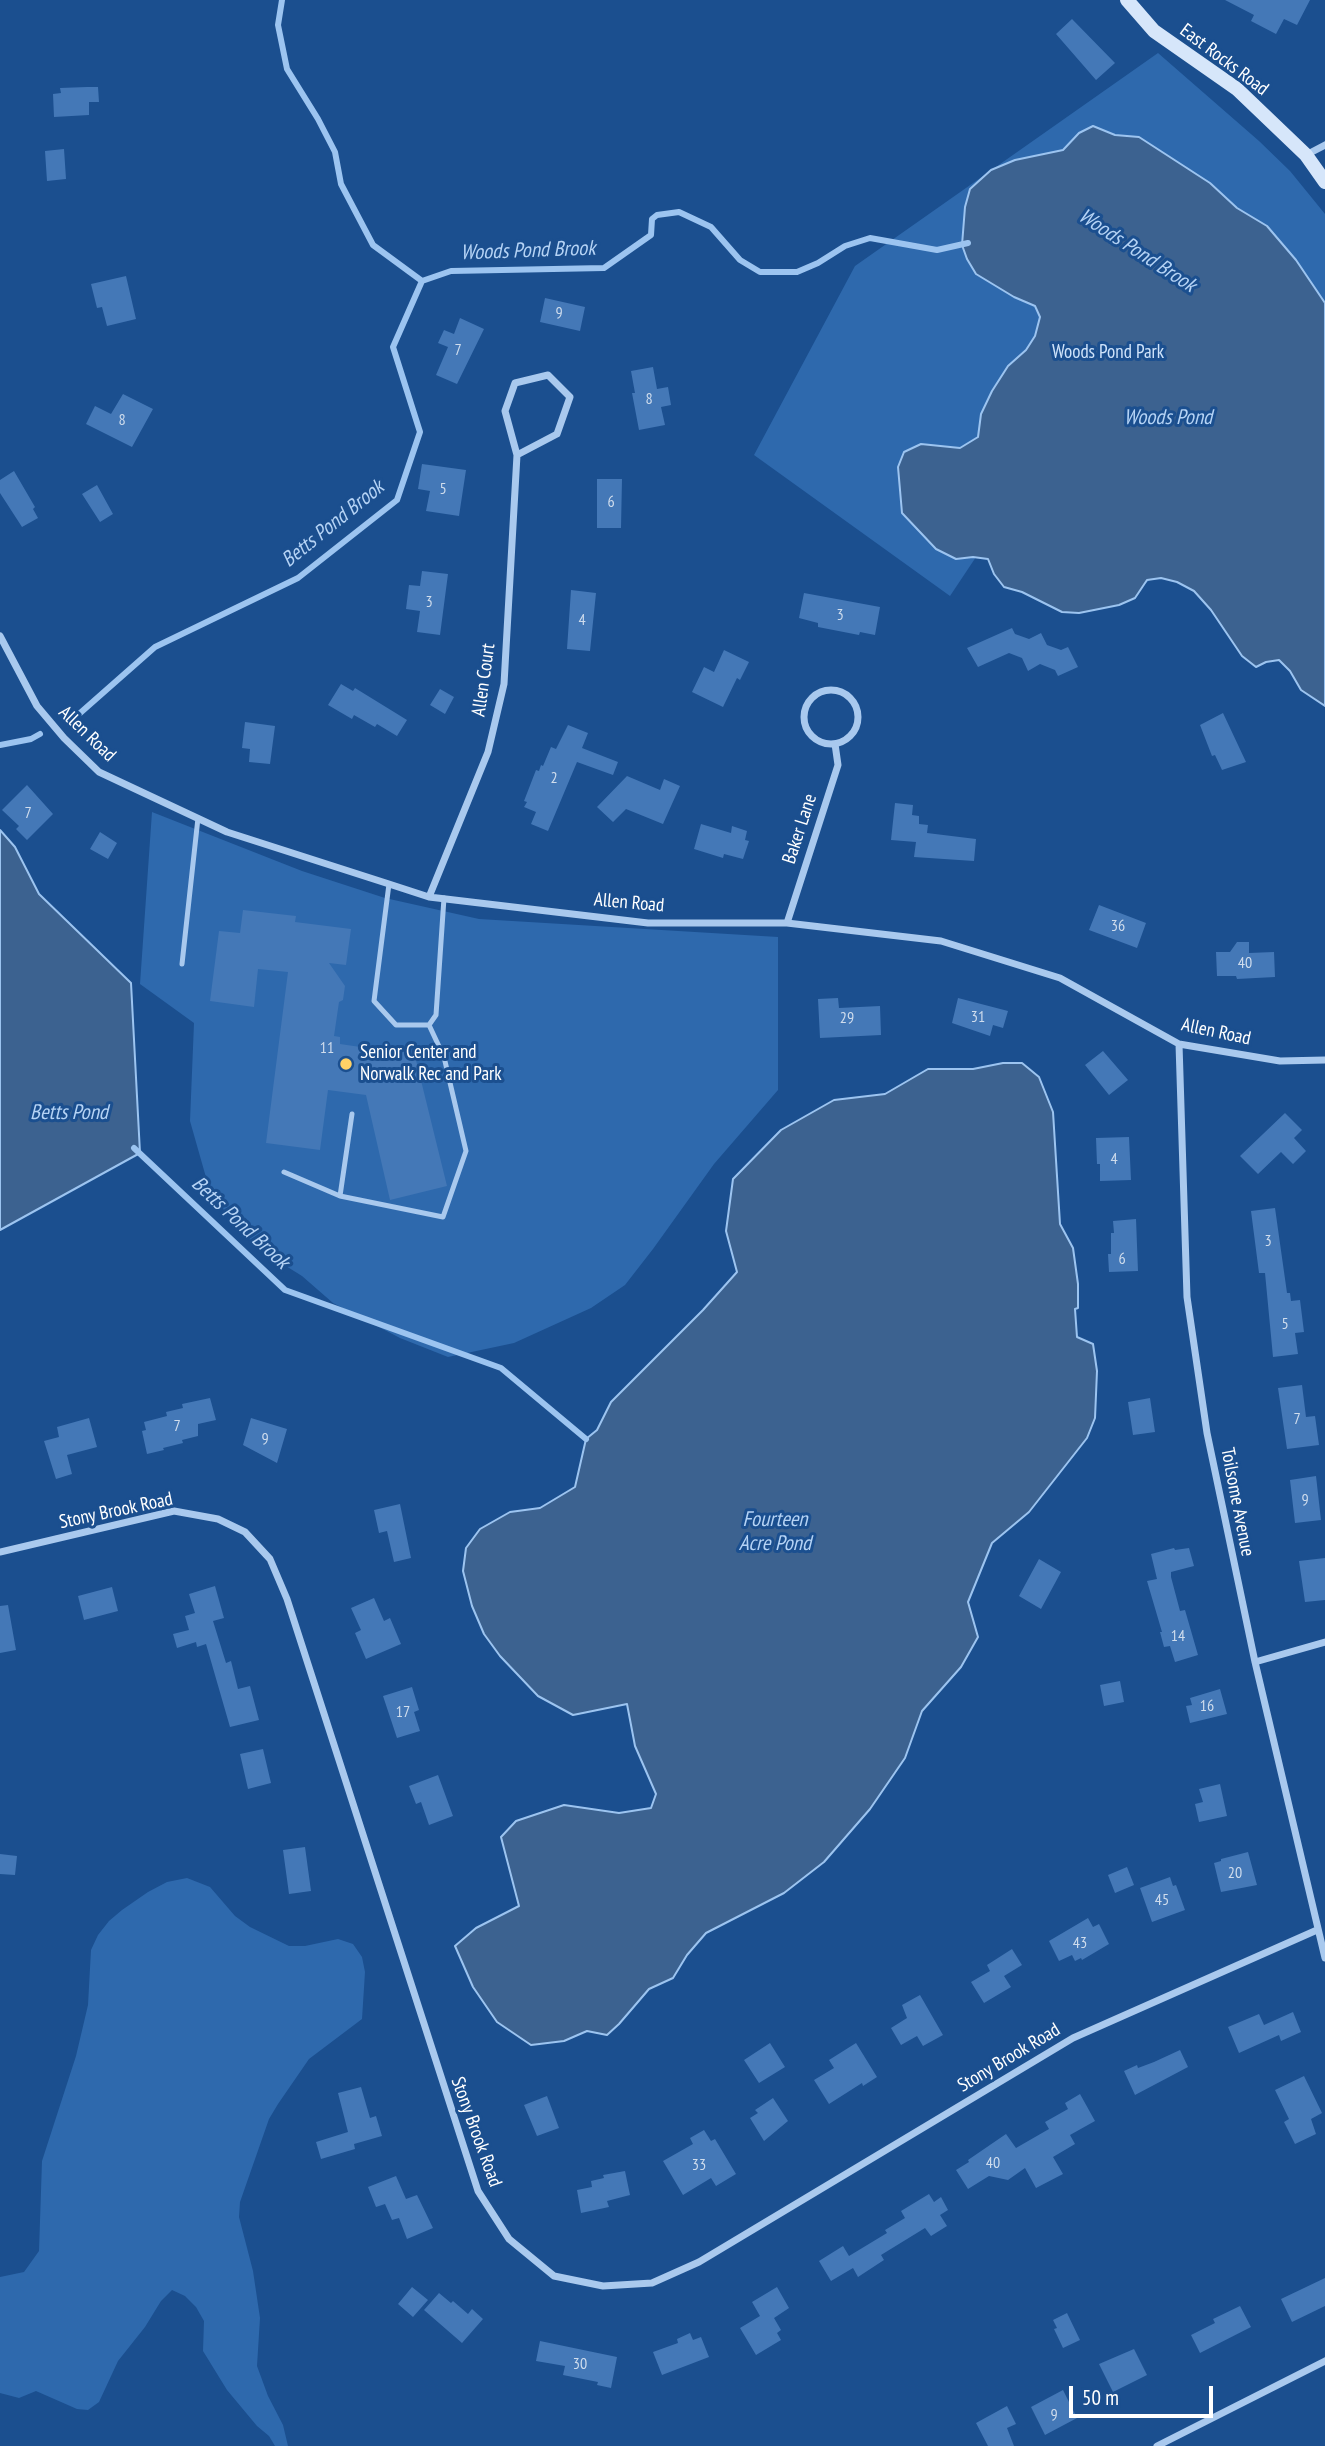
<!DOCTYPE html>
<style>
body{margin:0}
#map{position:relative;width:1325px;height:2446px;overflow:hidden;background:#1b4f8f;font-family:"PT Sans Narrow",sans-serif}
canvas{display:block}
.scale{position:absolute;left:1069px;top:2386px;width:144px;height:32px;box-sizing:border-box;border:4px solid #fff;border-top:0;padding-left:9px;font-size:21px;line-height:24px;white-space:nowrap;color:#fff;-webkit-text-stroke:5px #1b4f8f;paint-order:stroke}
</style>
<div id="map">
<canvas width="1325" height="2446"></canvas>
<div class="scale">50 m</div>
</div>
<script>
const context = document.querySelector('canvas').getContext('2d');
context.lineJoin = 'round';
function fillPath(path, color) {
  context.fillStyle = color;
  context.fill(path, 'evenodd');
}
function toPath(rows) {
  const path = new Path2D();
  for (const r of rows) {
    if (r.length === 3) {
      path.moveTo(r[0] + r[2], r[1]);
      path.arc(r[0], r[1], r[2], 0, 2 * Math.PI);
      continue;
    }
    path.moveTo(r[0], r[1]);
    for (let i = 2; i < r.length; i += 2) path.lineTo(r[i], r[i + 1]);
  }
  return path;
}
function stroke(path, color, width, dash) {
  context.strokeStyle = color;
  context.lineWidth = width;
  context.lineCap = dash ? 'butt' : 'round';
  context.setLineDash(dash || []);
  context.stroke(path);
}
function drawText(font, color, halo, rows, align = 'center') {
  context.font = font + ' "PT Sans Narrow",sans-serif';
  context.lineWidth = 6;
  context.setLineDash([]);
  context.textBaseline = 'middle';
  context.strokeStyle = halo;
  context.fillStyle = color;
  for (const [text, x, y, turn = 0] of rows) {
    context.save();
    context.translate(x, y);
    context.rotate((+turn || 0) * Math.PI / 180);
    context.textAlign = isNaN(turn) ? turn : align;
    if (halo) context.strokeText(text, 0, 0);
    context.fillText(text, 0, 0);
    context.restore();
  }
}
fillPath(toPath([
 [1158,53,1259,141,1290,171,1325,214,1325,693,1237,601,1176,576,1154,577,1123,600,990,536,950,596,754,455,855,266],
 [152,812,302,871,385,898,479,919,778,937,778,1090,714,1164,653,1249,625,1285,591,1308,514,1343,448,1357,400,1338,333,1303,302,1276,257,1248,211,1195,190,1121,194,1023,140,984],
 [187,1878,210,1887,235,1916,250,1927,289,1946,305,1946,338,1939,353,1944,362,1957,365,1972,362,2019,309,2059,278,2104,269,2119,240,2202,239,2217,253,2271,260,2318,257,2366,268,2396,283,2425,288,2446,275,2446,269,2436,257,2426,227,2390,203,2351,204,2321,196,2307,185,2296,172,2290,161,2301,145,2327,118,2361,99,2402,88,2410,77,2409,36,2391,19,2398,0,2393,0,2277,24,2272,39,2251,42,2161,76,2056,88,2005,91,1950,98,1935,109,1921,122,1910,148,1892,167,1882]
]), '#2e69ad');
const water = toPath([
 [1093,126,1115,135,1139,137,1210,183,1237,208,1267,226,1296,260,1325,303,1325,706,1301,690,1290,671,1279,660,1266,662,1256,667,1242,656,1211,610,1194,591,1177,582,1161,578,1147,580,1135,598,1119,605,1079,613,1062,612,1022,592,1004,587,994,574,988,559,973,557,956,559,936,549,902,513,898,467,904,452,921,444,960,448,978,437,981,414,992,391,1008,366,1026,350,1035,336,1040,317,1035,306,1014,297,976,274,967,259,962,245,965,207,970,189,991,170,1015,160,1063,150,1079,133,1093,126],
 [0,830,15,847,39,894,131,983,140,1153,0,1230,0,830],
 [1003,1063,1022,1063,1039,1077,1053,1112,1060,1224,1073,1248,1078,1284,1078,1308,1075,1309,1077,1337,1093,1344,1097,1371,1095,1418,1087,1438,1029,1512,992,1543,968,1602,978,1637,961,1667,922,1711,905,1758,870,1809,824,1862,784,1893,706,1933,687,1955,673,1978,649,1989,619,2024,607,2035,587,2031,564,2041,531,2045,497,2022,473,1987,455,1946,476,1928,519,1906,501,1837,516,1821,564,1805,619,1813,651,1808,656,1794,635,1746,627,1704,573,1715,538,1696,500,1656,484,1634,472,1606,463,1571,466,1548,480,1529,510,1512,540,1508,575,1487,586,1439,597,1430,611,1402,703,1310,737,1272,726,1231,733,1179,781,1130,834,1100,885,1094,928,1069,973,1069,1003,1063]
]);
fillPath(water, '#3c6290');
stroke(water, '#9cc4f0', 2);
stroke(toPath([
 [282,0,278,25,287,69,318,119,335,152,341,184,373,245,422,281],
 [422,281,451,271,604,268,651,235,652,219,657,215,679,212,711,227,740,260,760,272,797,272,818,263,845,246,870,238,937,250,968,243],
 [69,719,79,714,155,647,298,578,397,500,420,432,393,347,422,281],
 [0,745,31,739,40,734],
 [134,1148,285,1290,501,1368,586,1439]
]), '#9cc4f0', 6);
fillPath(toPath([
 [1225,0,1310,0,1297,25,1284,19,1276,34,1251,21,1254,15],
 [1072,19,1115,63,1096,80,1056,34],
 [87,87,98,87,99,102,89,102,89,115,54,117,53,94,61,93,60,88],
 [64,149,66,179,47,181,45,151],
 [126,276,136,319,107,326,102,307,97,308,91,284],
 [545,298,585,307,580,331,540,322],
 [460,318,484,329,457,384,436,375,448,347,438,343,444,330,454,334],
 [653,367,657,389,668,387,671,405,661,407,665,425,639,430,632,393,635,393,631,371],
 [123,394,153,409,132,447,86,424,95,406,111,414],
 [422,464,466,470,459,516,426,511,430,491,418,489],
 [14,471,35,507,33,509,38,518,22,527,0,493,0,480],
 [597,479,622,479,621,528,597,528],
 [97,485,113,514,100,522,82,494],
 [422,571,448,574,440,635,417,632,420,611,406,609,409,585,420,586],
 [571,590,596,593,590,651,567,649],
 [804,593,880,607,875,635,860,632,859,635,818,627,818,623,799,618],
 [1012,628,1015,634,1029,639,1041,633,1047,645,1061,650,1068,647,1078,667,1058,676,1055,670,1040,664,1028,671,1022,658,1009,653,978,667,967,648],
 [724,650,749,662,740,680,737,678,723,707,692,692,704,667,714,672],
 [341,684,353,691,355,688,407,720,397,736,377,724,375,727,354,715,352,719,328,705],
 [440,689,454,697,445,714,430,705],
 [1223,713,1246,762,1222,770,1215,755,1212,756,1200,725],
 [245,722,275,726,270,764,249,762,250,749,242,748],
 [568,725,588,733,582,748,618,762,613,775,577,762,548,831,531,824,536,812,524,807,527,802,524,801,536,770,539,771,541,765,543,766,551,747,556,749],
 [627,776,660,790,664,779,680,786,663,824,626,809,613,822,597,807],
 [27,785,53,814,27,840,16,829,19,826,2,810],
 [895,803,913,805,912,815,919,816,919,824,928,825,927,833,976,839,974,861,914,857,916,842,891,840],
 [701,824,731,833,732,826,747,831,745,840,749,841,743,859,724,854,723,858,694,849],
 [100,832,117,843,108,859,90,849],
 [1099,905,1146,923,1137,948,1089,930],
 [243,910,296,916,295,922,351,929,346,965,329,963,345,986,343,1000,339,1002,334,1036,340,1037,340,1044,381,1050,410,1047,412,1053,414,1052,447,1186,390,1200,366,1095,328,1090,320,1150,266,1143,288,972,258,969,254,1007,210,1001,219,931,240,933],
 [1237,942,1249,942,1249,953,1274,952,1275,977,1237,979,1236,976,1217,976,1216,952,1230,952],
 [838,998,839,1008,880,1006,881,1035,820,1038,818,999],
 [958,998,1008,1011,1003,1028,993,1025,990,1036,952,1023],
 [1103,1051,1128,1080,1109,1095,1085,1065],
 [1285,1113,1302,1130,1294,1138,1306,1151,1293,1164,1281,1152,1258,1174,1240,1156],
 [1129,1137,1131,1180,1100,1181,1100,1164,1097,1164,1096,1138],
 [1275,1208,1287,1293,1290,1293,1291,1301,1300,1300,1304,1332,1295,1333,1298,1354,1273,1357,1265,1273,1259,1273,1251,1211],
 [1136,1219,1138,1271,1109,1272,1108,1254,1111,1254,1111,1233,1114,1233,1113,1221],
 [1302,1385,1306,1417,1315,1416,1319,1445,1287,1449,1278,1388],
 [210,1398,216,1420,198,1424,198,1436,182,1440,183,1443,163,1448,164,1450,147,1454,142,1431,146,1430,144,1422,167,1416,166,1412,183,1408,182,1404],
 [1150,1398,1155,1432,1133,1435,1128,1402],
 [89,1418,97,1447,67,1455,72,1474,56,1479,44,1441,59,1437,57,1427],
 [251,1418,287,1429,277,1463,243,1445],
 [1316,1476,1321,1520,1295,1523,1290,1480],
 [400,1504,411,1558,394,1562,387,1531,379,1533,374,1510],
 [1174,1548,1175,1550,1189,1548,1194,1566,1171,1572,1171,1577,1180,1611,1185,1610,1198,1655,1175,1662,1170,1646,1164,1647,1160,1632,1162,1632,1147,1581,1157,1579,1151,1554],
 [1325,1558,1325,1600,1305,1602,1299,1561],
 [1039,1559,1061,1572,1041,1609,1019,1596],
 [215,1586,224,1618,213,1621,226,1663,231,1661,238,1689,250,1686,259,1720,230,1727,206,1644,197,1647,196,1642,177,1648,173,1634,189,1630,185,1616,195,1613,189,1594],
 [112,1587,118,1611,84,1620,78,1596],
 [374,1598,384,1621,390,1618,401,1644,366,1659,355,1633,361,1630,351,1608],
 [8,1605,16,1650,0,1653,0,1606],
 [1120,1681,1124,1702,1104,1706,1100,1685],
 [412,1687,419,1710,414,1712,420,1731,397,1738,383,1696],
 [1220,1689,1227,1714,1190,1723,1186,1706,1192,1705,1190,1698],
 [263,1749,271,1783,248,1789,240,1754],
 [438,1775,453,1816,429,1825,421,1802,416,1804,409,1786],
 [1220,1784,1227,1816,1199,1822,1195,1804,1203,1802,1199,1789],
 [305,1847,311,1891,289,1894,283,1850],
 [1248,1852,1257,1885,1221,1892,1214,1863,1221,1861,1221,1859],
 [0,1854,17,1856,15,1875,0,1874],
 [1127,1867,1134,1885,1115,1893,1108,1875],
 [1170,1877,1173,1886,1176,1885,1185,1910,1152,1922,1140,1888],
 [1088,1918,1093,1927,1099,1924,1109,1944,1082,1960,1081,1958,1075,1961,1072,1955,1059,1961,1049,1941],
 [1012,1949,1022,1965,1004,1976,1011,1987,984,2003,971,1982,990,1971,987,1965],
 [920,1995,943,2035,923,2046,917,2036,901,2045,891,2028,907,2018,902,2005],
 [1293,2012,1301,2032,1281,2041,1279,2035,1239,2053,1228,2027,1259,2014,1264,2025],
 [770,2043,785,2067,759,2083,744,2060],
 [856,2043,877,2077,863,2086,862,2083,829,2104,814,2080,834,2068,829,2060],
 [1180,2050,1188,2067,1135,2095,1124,2071,1137,2065,1138,2068,1154,2062],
 [1304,2076,1322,2113,1311,2119,1316,2134,1295,2144,1284,2122,1289,2119,1275,2090],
 [361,2087,370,2118,376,2116,382,2136,354,2144,355,2149,321,2159,316,2142,348,2132,338,2093],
 [1080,2094,1095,2121,1070,2135,1075,2144,1053,2157,1063,2174,1036,2188,1025,2168,1008,2180,989,2176,968,2189,956,2170,969,2162,968,2160,1006,2134,1016,2148,1049,2129,1045,2122,1068,2109,1065,2103],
 [547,2096,559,2128,537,2136,524,2105],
 [773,2098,788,2121,764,2141,750,2118,758,2113,755,2110],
 [704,2130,711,2141,715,2139,736,2174,716,2186,711,2178,683,2195,663,2161,693,2144,690,2138],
 [625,2171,630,2195,607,2201,609,2207,581,2213,577,2190,592,2187,591,2181,604,2178,603,2175],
 [396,2176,406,2199,417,2195,433,2228,407,2239,399,2218,392,2220,385,2204,376,2207,368,2187],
 [929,2194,934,2202,941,2197,948,2210,940,2215,947,2226,931,2236,925,2228,881,2255,884,2260,858,2277,853,2268,831,2281,819,2261,843,2246,849,2256,887,2233,885,2230,905,2218,901,2211],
 [1325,2278,1325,2306,1292,2322,1281,2299],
 [412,2287,428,2300,413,2317,398,2304],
 [777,2287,789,2308,774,2318,781,2330,777,2333,781,2340,756,2355,740,2328,760,2316,752,2302],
 [439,2293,451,2303,453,2301,468,2314,472,2309,483,2319,462,2343,424,2310],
 [1240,2306,1251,2327,1200,2353,1191,2335,1215,2323,1213,2319],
 [1067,2313,1080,2340,1063,2348,1054,2329,1057,2328,1053,2320],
 [690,2333,693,2340,701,2337,709,2357,662,2375,653,2352,678,2343,677,2339],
 [540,2341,617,2357,611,2388,597,2385,598,2382,563,2375,565,2366,536,2361],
 [1134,2349,1147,2375,1113,2392,1099,2364],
 [1063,2390,1077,2418,1045,2435,1031,2407],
 [1007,2406,1016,2424,1007,2428,1014,2446,988,2446,976,2423]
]), '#4478b7');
stroke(toPath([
 [389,884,374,1001,396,1025,429,1025,436,1015,444,898],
 [182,964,198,818],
 [352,1114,340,1196,443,1217,466,1151,444,1057,429,1025],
 [284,1172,340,1196]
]), '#a9c9ee', 5);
stroke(toPath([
 [1306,155,1325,145],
 [0,636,37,706,64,738,99,772,227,832,389,884,429,897,648,923,787,923,941,941,1060,978,1179,1044,1280,1061,1325,1060],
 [831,717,27],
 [429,897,488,752,504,684,517,455,557,434,570,397,548,375,515,383,505,411,517,455],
 [787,923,838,765,835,744],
 [1179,1044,1187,1297,1207,1433,1255,1662,1325,1958],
 [0,1552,174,1511,218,1519,245,1532,270,1559,287,1599,478,2191,509,2239,554,2276,603,2286,652,2283,699,2262,1073,2038,1317,1930],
 [1255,1662,1325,1642],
 [1157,2446,1325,2361]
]), '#a9c9ee', 7);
stroke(toPath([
 [1127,0,1154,31,1237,89,1306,155,1325,182]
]), '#d6e6fa', 14);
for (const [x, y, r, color] of [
 [346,1064,7,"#ffd166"]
]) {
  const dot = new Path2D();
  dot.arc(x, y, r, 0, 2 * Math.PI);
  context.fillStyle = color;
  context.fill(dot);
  stroke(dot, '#1b4f8f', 2.5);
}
drawText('16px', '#d0dded', null, [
 ["9",559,313],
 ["7",458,350],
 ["8",649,399],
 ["8",122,420],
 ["5",443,489],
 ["6",611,502],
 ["3",429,602],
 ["3",840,615],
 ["4",582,620],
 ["2",554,778],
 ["7",28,813],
 ["36",1118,926],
 ["40",1245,963],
 ["31",978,1017],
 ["29",847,1018],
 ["11",327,1048],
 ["4",1114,1159],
 ["3",1268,1241],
 ["6",1122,1259],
 ["5",1285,1324],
 ["7",1297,1419],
 ["7",177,1426],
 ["9",265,1439],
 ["9",1305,1500],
 ["14",1178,1636],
 ["16",1207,1706],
 ["17",403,1712],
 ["20",1235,1873],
 ["45",1162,1900],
 ["43",1080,1943],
 ["40",993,2163],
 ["33",699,2165],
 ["30",580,2364],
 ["9",1054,2415]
]);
drawText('19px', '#fff', '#1b4f8f', [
 ["East Rocks Road",1224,60,37],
 ["Allen Court",484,680,-82],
 ["Allen Road",87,734,44],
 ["Baker Lane",800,829,-72],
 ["Allen Road",629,903,5],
 ["Allen Road",1216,1032,12],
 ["Toilsome Avenue",1237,1502,79],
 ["Stony Brook Road",116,1511,-12],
 ["Stony Brook Road",1009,2058,-31],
 ["Stony Brook Road",476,2132,70]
]);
drawText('19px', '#cfe3fa', '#1b4f8f', [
 ["Woods Pond Park",1108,353]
]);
drawText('19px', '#fff', '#1b4f8f', [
 ["Senior Center and",360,1053],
 ["Norwalk Rec and Park",360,1075]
], 'left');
drawText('italic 21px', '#b5d3f5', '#1b4f8f', [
 ["Woods Pond Brook",528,251,-2],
 ["Woods Pond Brook",1137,251,33],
 ["Woods Pond",1168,418],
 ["Betts Pond Brook",333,524,-39],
 ["Betts Pond",69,1113],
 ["Betts Pond Brook",240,1223,43],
 ["Fourteen",775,1520],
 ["Acre Pond",775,1544]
]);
</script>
